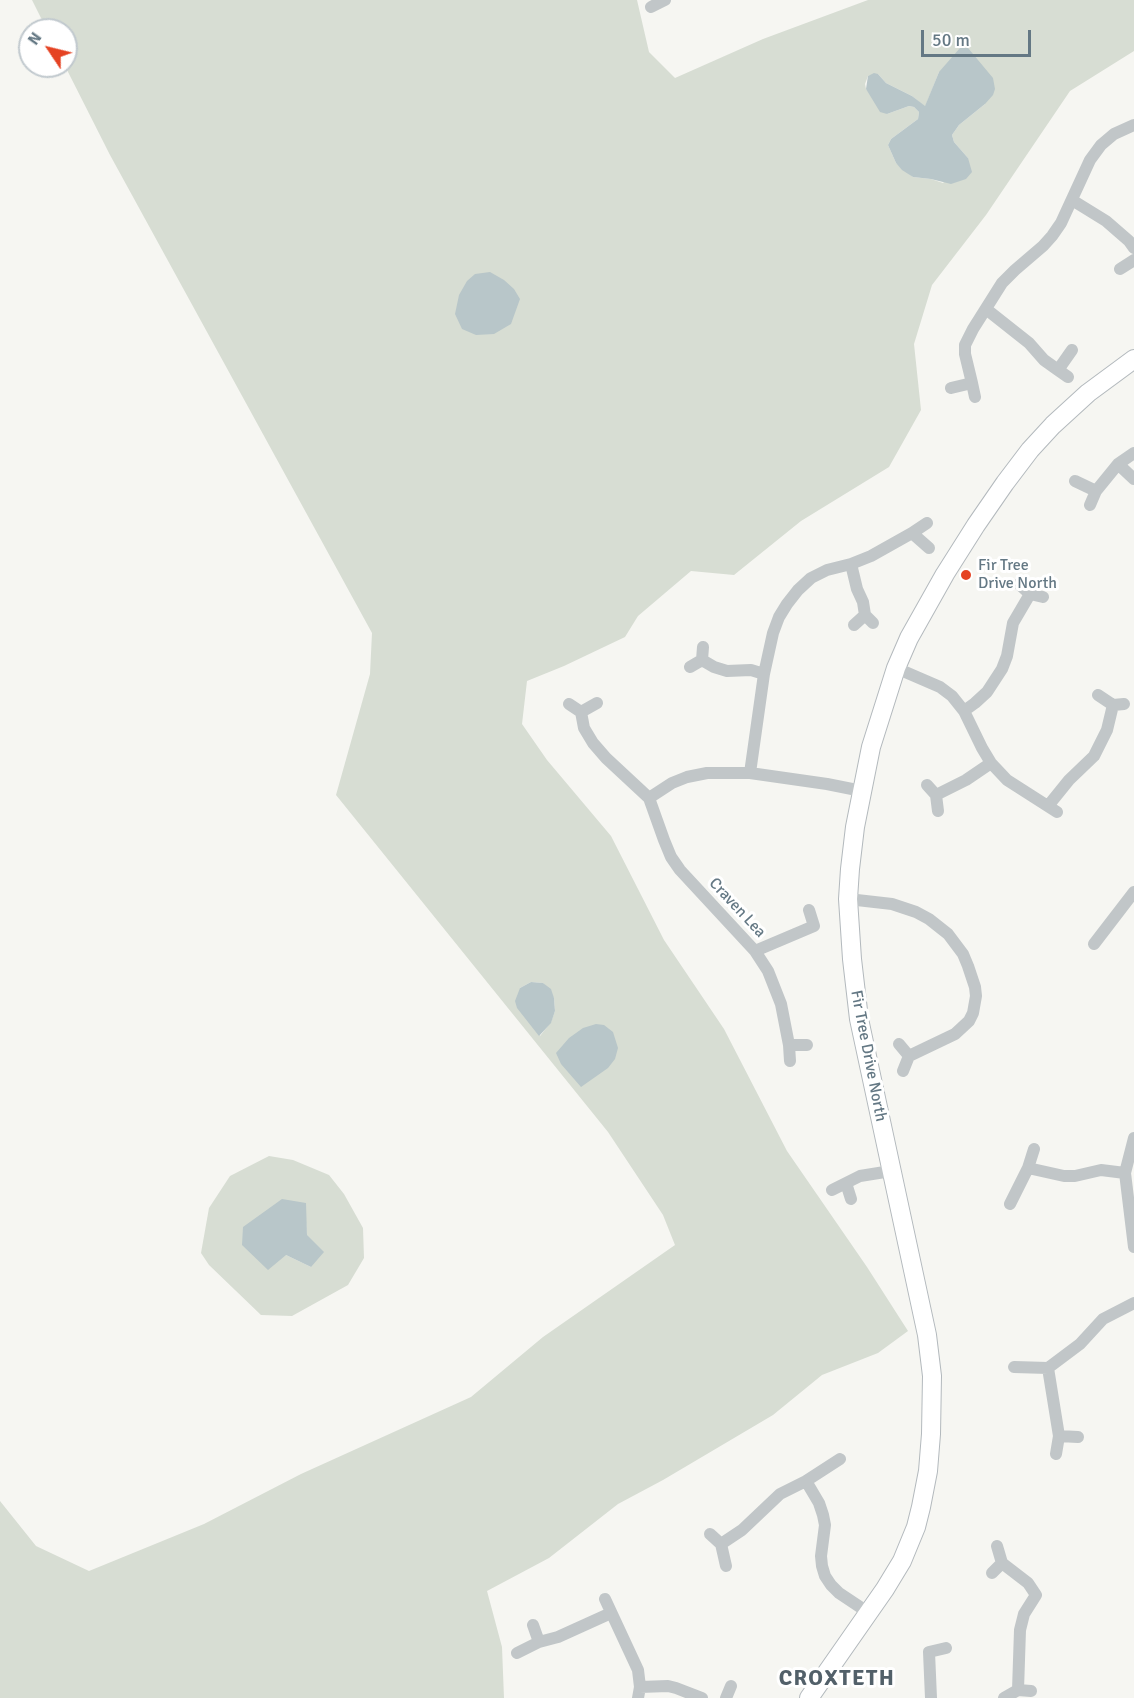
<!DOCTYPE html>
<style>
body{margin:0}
#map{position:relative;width:1134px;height:1698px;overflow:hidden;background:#f6f6f2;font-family:Signika,sans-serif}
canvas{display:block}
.north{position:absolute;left:18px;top:18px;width:60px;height:60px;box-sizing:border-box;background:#fff;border:2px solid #c1c9ce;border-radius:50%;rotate:305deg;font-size:16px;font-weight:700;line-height:24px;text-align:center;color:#647884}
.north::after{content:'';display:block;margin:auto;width:21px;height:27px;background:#e54323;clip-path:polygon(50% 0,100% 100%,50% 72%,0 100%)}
.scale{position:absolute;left:921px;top:30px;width:110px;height:27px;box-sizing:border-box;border:3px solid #647884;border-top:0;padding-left:8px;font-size:18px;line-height:21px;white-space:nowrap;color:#647884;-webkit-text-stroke:4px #fff;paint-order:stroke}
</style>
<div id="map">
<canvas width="1134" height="1698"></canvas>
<div class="north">N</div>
<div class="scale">50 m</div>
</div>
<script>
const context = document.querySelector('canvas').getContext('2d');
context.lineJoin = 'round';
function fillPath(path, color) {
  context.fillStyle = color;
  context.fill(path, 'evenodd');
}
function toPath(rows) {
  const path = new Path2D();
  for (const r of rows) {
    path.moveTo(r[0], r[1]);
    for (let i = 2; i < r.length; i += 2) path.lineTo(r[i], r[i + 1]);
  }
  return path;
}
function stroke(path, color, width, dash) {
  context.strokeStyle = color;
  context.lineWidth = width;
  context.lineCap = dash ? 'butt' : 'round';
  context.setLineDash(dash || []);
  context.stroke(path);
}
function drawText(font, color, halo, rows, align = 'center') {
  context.font = font + ' Signika,sans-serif';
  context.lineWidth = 6;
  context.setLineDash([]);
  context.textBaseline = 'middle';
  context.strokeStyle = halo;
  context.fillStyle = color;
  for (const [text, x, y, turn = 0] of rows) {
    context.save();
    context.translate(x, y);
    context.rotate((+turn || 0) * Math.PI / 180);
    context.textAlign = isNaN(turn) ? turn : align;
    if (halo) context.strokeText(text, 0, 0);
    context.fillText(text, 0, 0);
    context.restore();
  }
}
fillPath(toPath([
 [32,0,637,0,649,52,675,78,763,39,868,0,1134,0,1134,51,1070,91,986,215,932,285,914,344,921,410,889,467,801,521,734,575,691,571,638,616,625,637,564,666,527,681,522,724,547,760,611,836,664,940,724,1029,787,1151,867,1267,908,1331,878,1353,822,1375,773,1415,663,1480,618,1504,549,1558,487,1591,502,1647,504,1698,0,1698,0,1501,36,1546,89,1571,204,1524,301,1474,471,1397,543,1337,675,1245,663,1215,608,1132,336,795,370,674,372,633,110,155,65,66,66,30,47,30],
 [939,72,985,104,959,125,952,135,954,142,968,158,943,183,931,179,913,177,896,163,888,145,891,139,918,119,919,112,914,107,909,106,887,114,866,89,865,84,868,76,878,74,886,83,912,96,925,107],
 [531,982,543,983,554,998,555,1011,551,1022,540,1036,520,988],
 [269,1156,293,1160,329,1175,344,1194,363,1228,364,1258,348,1285,292,1316,261,1315,209,1265,201,1253,209,1208,230,1176],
 [306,1222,307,1235,311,1267,286,1255]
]), '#d7ddd3');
fillPath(toPath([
 [960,48,968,48,993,78,995,89,993,95,985,104,959,125,952,135,954,142,968,158,972,172,966,179,951,184,931,179,913,177,902,170,896,163,888,145,891,139,918,119,919,112,914,107,909,106,887,114,880,112,866,89,868,76,874,73,878,74,886,83,912,96,925,106,939,72],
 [490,272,504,280,514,289,520,299,511,324,494,334,476,335,462,329,455,314,459,295,467,281,475,274],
 [531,982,543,983,551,989,554,998,555,1011,551,1023,539,1036,517,1008,515,1001,520,988],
 [596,1024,604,1025,613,1032,618,1048,615,1059,608,1068,581,1087,561,1064,556,1053,569,1038,583,1028],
 [282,1199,306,1203,307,1235,324,1252,311,1267,286,1255,268,1270,242,1245,243,1227]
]), '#b8c6c9');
const secondary = toPath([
 [809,1698,885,1589,902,1561,916,1527,921,1507,928,1471,931,1434,932,1376,927,1335,859,1019,852,959,848,899,850,869,855,827,871,747,896,668,909,638,945,574,976,525,1005,483,1030,450,1053,425,1088,393,1134,359]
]);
stroke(secondary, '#b3b9bd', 20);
stroke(toPath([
 [651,7,665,0],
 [1072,200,1106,221,1129,241,1134,248],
 [1120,269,1134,260],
 [986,309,1029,343,1044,360,1058,370],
 [1068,377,1058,370,1072,350],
 [972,383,965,354,965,345,973,329,1002,283,1015,270,1043,246,1052,236,1061,223,1090,160,1101,145,1114,134,1134,125],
 [951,388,972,383,975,397],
 [1118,464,1134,479],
 [1075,481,1096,491,1090,505],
 [1096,491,1118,464,1134,453],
 [927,523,912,533,929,548],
 [851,564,857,589,863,602,865,615],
 [1019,584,1030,594,1043,597],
 [854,625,865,615,873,623],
 [702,660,714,667,727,671,751,670,764,674,773,633,779,617,787,604,798,590,811,578,827,570,851,564,871,556,912,533],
 [690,667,702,660,703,647],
 [896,668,940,687,952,696,964,711,982,748,991,763,1007,780,1057,812],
 [1098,695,1113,705],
 [569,704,581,712,597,703],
 [964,711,975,703,987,692,1002,669,1007,656,1013,623,1030,594],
 [581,712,584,728,593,743,606,758,649,798,664,840,671,857,680,870,755,951,768,971,781,1004,789,1045],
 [750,773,764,674],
 [927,785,936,795,938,811],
 [936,795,966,780,991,763],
 [649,798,672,783,687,777,707,773,750,773,827,784,862,791],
 [1048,806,1069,780,1094,756,1107,730,1113,705,1124,704],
 [848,899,892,904,916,912,929,919,948,934,963,954,968,966,975,987,976,996,973,1013,969,1021,955,1034,909,1056],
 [1094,944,1134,892],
 [755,951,814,926,809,910],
 [899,1044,909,1056,903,1071],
 [790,1061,789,1045,807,1045],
 [1134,1138,1125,1173,1134,1247],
 [1028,1168,1064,1176,1075,1176,1101,1170,1125,1173],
 [832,1190,846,1183],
 [851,1199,846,1183,860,1176,891,1171],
 [1010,1204,1028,1168,1034,1149],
 [1014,1367,1048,1368],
 [1059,1436,1078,1437],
 [1056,1454,1059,1436,1048,1368,1080,1344,1103,1319,1134,1303],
 [806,1481,840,1459],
 [710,1534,721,1544,726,1566],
 [721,1544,742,1530,780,1494,806,1481,819,1503,823,1515,825,1525,821,1556,822,1566,825,1576,831,1585,839,1593,869,1613],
 [1002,1563,1028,1583,1036,1595,1024,1614,1020,1630,1018,1690,1031,1691],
 [992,1573,1002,1563,997,1546],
 [605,1599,638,1670,640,1687,638,1698],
 [539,1642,558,1637,611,1613],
 [517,1653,539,1642,533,1625],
 [640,1687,668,1686,676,1688,702,1698],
 [726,1698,731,1686],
 [931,1698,929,1652,946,1648],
 [1004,1698,1018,1690]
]), '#c1c6c8', 12);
stroke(secondary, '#fff', 18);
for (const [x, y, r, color] of [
 [966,575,6,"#e54323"]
]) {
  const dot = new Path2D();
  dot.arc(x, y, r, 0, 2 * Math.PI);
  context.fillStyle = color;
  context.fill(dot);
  stroke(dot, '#fff', 2);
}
drawText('16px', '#647884', '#fff', [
 ["Fir Tree",978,566],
 ["Drive North",978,584]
], 'left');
drawText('16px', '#647884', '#fff', [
 ["Craven Lea",737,908,47],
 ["Fir Tree Drive North",868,1056,79]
]);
context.letterSpacing = '1.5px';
drawText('bold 22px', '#526069', '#fff', [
 ["CROXTETH",837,1679]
]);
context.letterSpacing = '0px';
</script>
